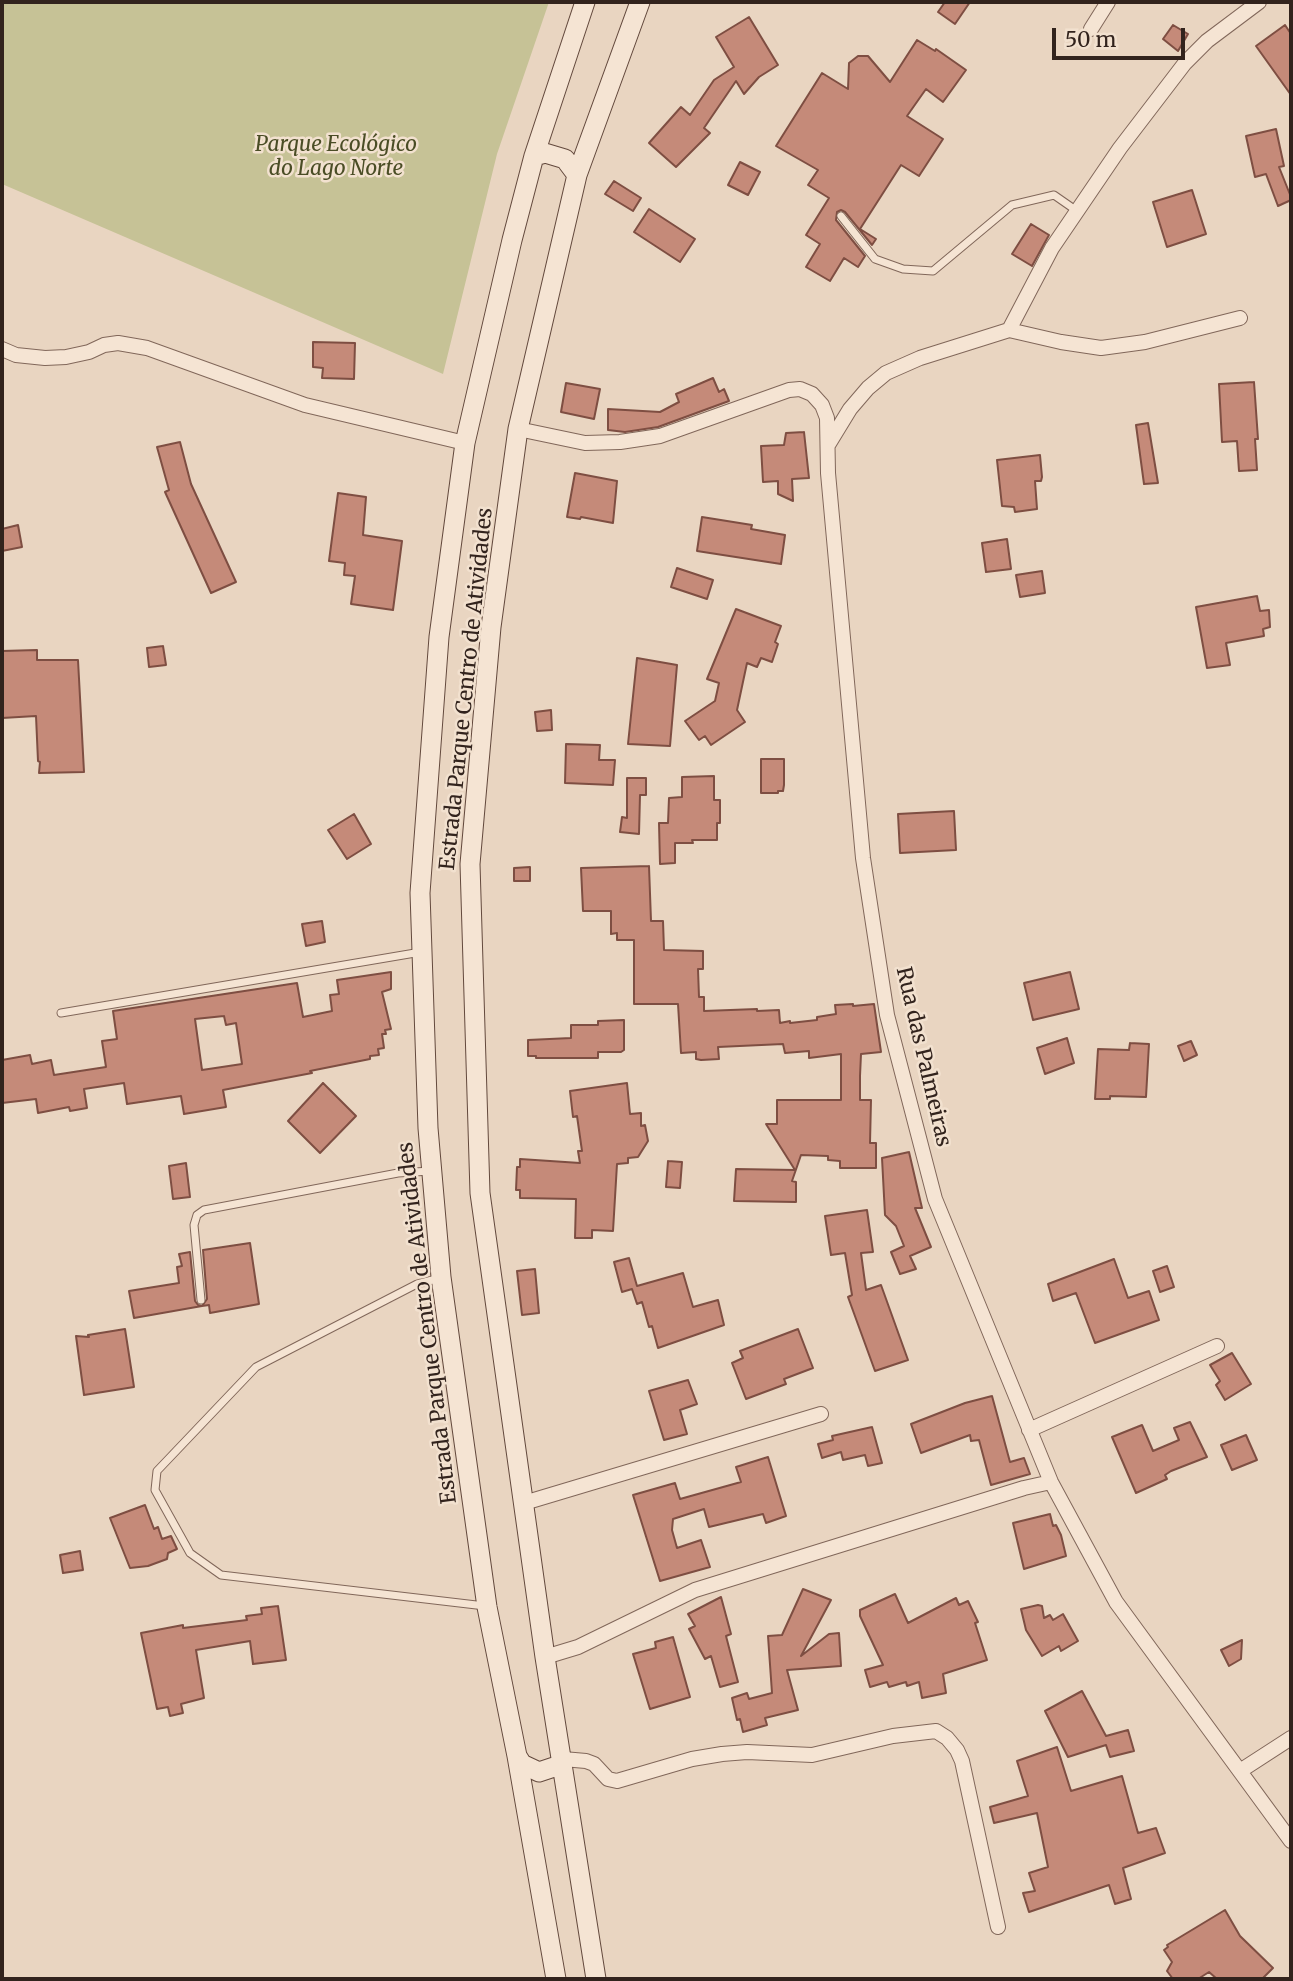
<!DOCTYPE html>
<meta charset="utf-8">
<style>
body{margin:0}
#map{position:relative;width:1293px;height:1981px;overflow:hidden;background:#e9d5c1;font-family:Merriweather,serif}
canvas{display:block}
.frame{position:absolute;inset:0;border:4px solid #32231d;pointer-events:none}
.scale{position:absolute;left:1052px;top:28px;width:133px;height:32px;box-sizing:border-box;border:4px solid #32231d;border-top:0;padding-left:9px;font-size:21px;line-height:24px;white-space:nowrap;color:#32231d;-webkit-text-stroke:5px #f2e1cf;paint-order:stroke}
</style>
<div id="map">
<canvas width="1293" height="1981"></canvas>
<div class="frame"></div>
<div class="scale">50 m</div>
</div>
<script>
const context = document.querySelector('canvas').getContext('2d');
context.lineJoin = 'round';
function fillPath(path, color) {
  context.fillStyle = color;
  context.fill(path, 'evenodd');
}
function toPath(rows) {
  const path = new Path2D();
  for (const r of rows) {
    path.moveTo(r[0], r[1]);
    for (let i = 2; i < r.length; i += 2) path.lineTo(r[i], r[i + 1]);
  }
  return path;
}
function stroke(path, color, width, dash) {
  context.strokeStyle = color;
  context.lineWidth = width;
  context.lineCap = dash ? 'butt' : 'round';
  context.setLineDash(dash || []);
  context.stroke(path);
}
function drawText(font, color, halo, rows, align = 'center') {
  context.font = font + ' Merriweather,serif';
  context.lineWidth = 5;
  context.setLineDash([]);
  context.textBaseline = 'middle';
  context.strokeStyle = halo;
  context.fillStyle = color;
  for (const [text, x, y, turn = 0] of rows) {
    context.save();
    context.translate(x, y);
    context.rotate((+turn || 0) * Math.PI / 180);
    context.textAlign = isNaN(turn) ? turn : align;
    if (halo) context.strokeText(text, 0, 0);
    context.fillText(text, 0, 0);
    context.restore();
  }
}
fillPath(toPath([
 [2,2,549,2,497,154,443,374,2,184]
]), '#c6c296');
const building = toPath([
 [945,2,970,2,955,24,938,12,945,2],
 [749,17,778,65,759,77,744,94,736,81,704,128,710,133,676,167,649,143,681,107,690,115,714,80,734,67,716,37,749,17],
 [1173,25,1188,34,1178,51,1163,39,1173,25],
 [1285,25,1291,34,1291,95,1256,46,1285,25],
 [917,40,935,51,936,49,966,70,943,102,926,89,907,116,943,139,919,176,901,165,860,229,876,239,872,245,845,212,841,210,837,212,836,220,865,256,858,267,844,258,830,281,806,267,820,244,806,235,829,198,808,185,818,170,776,146,822,73,848,89,849,63,858,56,868,56,890,82,917,40],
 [1276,129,1284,166,1279,167,1291,197,1291,200,1278,206,1266,174,1255,177,1246,136,1276,129],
 [740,162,760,172,748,195,728,185,740,162],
 [614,181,641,198,633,211,605,194,614,181],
 [1192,190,1206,234,1167,247,1153,202,1192,190],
 [649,209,695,239,680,262,634,232,649,209],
 [1031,224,1049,235,1032,266,1012,254,1031,224],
 [313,342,355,343,354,379,322,378,323,368,313,367,313,342],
 [713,378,719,392,724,389,729,401,658,427,625,432,608,430,608,409,660,412,679,402,676,394,713,378],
 [1254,382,1258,439,1255,439,1257,470,1239,471,1237,441,1222,442,1219,384,1254,382],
 [566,383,600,389,594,419,561,412,566,383],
 [1148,423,1158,483,1144,484,1136,425,1148,423],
 [804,432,809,478,792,479,793,501,778,494,778,481,763,482,761,446,784,445,786,433,804,432],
 [180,442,191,484,236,582,211,593,165,492,169,490,157,447,180,442],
 [1040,455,1042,477,1041,481,1035,481,1037,509,1015,512,1014,507,1002,506,997,460,1040,455],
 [575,473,617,481,613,523,581,517,580,519,567,517,575,473],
 [338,493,366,497,363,535,402,541,393,610,351,604,355,576,344,575,345,563,329,561,338,493],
 [702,517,752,525,751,529,785,535,781,564,697,551,702,517],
 [18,525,22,547,2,551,2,529,18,525],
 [1007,539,1011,569,986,572,982,543,1007,539],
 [677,568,713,580,707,599,671,587,677,568],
 [1042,571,1045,593,1020,597,1016,575,1042,571],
 [1257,596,1260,611,1269,610,1270,627,1263,629,1264,636,1226,643,1230,665,1207,668,1196,607,1257,596],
 [736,609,781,626,775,642,778,644,772,662,761,658,757,667,747,663,737,710,745,722,711,745,705,736,699,740,685,721,715,701,719,683,707,679,736,609],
 [163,646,166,665,149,667,147,648,163,646],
 [37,650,37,660,78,660,84,772,39,773,40,762,38,761,36,716,2,718,2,651,37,650],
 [637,658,677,665,670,746,628,744,637,658],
 [551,710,552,730,537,731,535,712,551,710],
 [566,744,600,745,599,760,615,760,613,785,565,783,566,744],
 [761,759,784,759,784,785,783,791,778,791,778,793,761,793,761,759],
 [714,776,714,800,720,800,720,823,717,823,717,840,692,840,693,843,675,843,675,863,660,864,659,823,668,823,669,798,682,797,682,777,714,776],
 [627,778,646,778,646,795,640,795,639,834,620,832,622,817,627,818,627,778],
 [954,811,956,850,900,853,898,814,954,811],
 [354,814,371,844,347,859,328,830,354,814],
 [649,866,651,921,663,921,664,950,703,951,703,969,698,969,699,997,704,997,704,1011,757,1009,757,1011,779,1010,780,1023,790,1021,790,1023,817,1020,817,1017,836,1014,835,1005,853,1004,853,1006,874,1004,881,1052,861,1054,860,1076,860,1100,871,1100,870,1143,876,1143,876,1168,840,1168,840,1161,828,1160,828,1156,801,1155,792,1181,796,1182,796,1202,734,1201,736,1169,795,1170,766,1124,777,1124,777,1100,841,1100,841,1054,809,1058,809,1051,785,1053,783,1044,718,1047,719,1059,701,1060,696,1059,696,1052,681,1053,678,1004,634,1004,634,940,617,940,617,933,611,934,611,911,583,911,581,868,649,866],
 [530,867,530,881,514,881,514,868,530,867],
 [322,921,325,942,306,946,302,924,322,921],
 [391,972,391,989,382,992,391,1029,385,1030,386,1034,382,1034,384,1048,378,1049,379,1055,370,1056,370,1059,310,1071,312,1073,223,1090,226,1107,184,1114,181,1096,127,1104,124,1083,84,1089,87,1108,70,1111,69,1107,38,1113,36,1099,2,1103,2,1060,30,1055,32,1064,51,1060,54,1075,106,1067,102,1041,117,1039,113,1011,297,983,303,1017,332,1011,330,995,339,994,337,980,391,972],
 [224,1016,226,1025,236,1023,242,1064,202,1070,195,1019,224,1016],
 [1070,972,1079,1009,1033,1020,1024,983,1070,972],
 [624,1020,624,1050,621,1052,598,1052,598,1058,536,1058,536,1056,528,1056,528,1040,571,1038,571,1025,598,1025,598,1021,624,1020],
 [1067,1038,1074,1063,1045,1074,1037,1048,1067,1038],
 [1191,1041,1197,1055,1184,1061,1178,1046,1191,1041],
 [1130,1043,1149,1044,1146,1097,1110,1096,1110,1099,1095,1099,1098,1049,1129,1050,1130,1043],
 [323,1083,356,1116,320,1153,288,1121,323,1083],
 [627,1083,630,1114,641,1113,641,1126,645,1125,648,1141,638,1157,628,1158,628,1163,617,1164,613,1231,592,1230,592,1238,575,1238,576,1199,520,1198,520,1190,516,1190,517,1167,520,1167,520,1159,580,1163,578,1151,582,1151,577,1116,573,1117,570,1091,627,1083],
 [909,1152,922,1208,915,1208,931,1247,910,1256,916,1269,900,1274,891,1252,904,1246,896,1226,885,1215,882,1158,909,1152],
 [668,1161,682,1162,680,1188,666,1187,668,1161],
 [186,1163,190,1197,173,1199,169,1166,186,1163],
 [867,1210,873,1252,861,1253,866,1290,881,1285,908,1360,875,1371,848,1297,852,1295,845,1253,831,1255,825,1216,867,1210],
 [250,1243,259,1304,210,1313,209,1305,202,1306,207,1299,203,1250,250,1243],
 [190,1252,195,1301,198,1305,202,1306,134,1318,129,1291,179,1283,177,1267,182,1266,179,1254,190,1252],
 [629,1258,637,1286,683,1273,693,1307,718,1300,724,1325,658,1348,652,1326,649,1327,642,1302,637,1304,632,1289,622,1292,614,1262,629,1258],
 [1114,1259,1128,1298,1149,1291,1159,1320,1095,1343,1076,1293,1053,1301,1048,1284,1114,1259],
 [1167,1266,1174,1287,1160,1292,1153,1271,1167,1266],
 [535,1269,539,1313,522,1315,517,1271,535,1269],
 [125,1329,134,1387,84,1395,76,1336,89,1337,88,1335,125,1329],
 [798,1329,813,1368,784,1379,786,1384,746,1399,732,1363,743,1358,740,1351,798,1329],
 [1232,1353,1251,1384,1225,1400,1216,1385,1220,1381,1210,1365,1232,1353],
 [688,1380,697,1404,680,1410,687,1434,664,1440,649,1391,688,1380],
 [992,1396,1010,1462,1024,1458,1030,1474,991,1485,979,1440,971,1441,970,1435,921,1453,911,1424,965,1403,992,1396],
 [1190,1422,1207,1457,1171,1471,1165,1475,1167,1479,1136,1493,1112,1437,1142,1425,1153,1451,1179,1440,1174,1428,1190,1422],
 [872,1427,882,1463,868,1466,865,1455,843,1460,841,1452,822,1458,818,1444,833,1440,832,1436,872,1427],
 [1246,1435,1257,1460,1232,1470,1221,1445,1246,1435],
 [768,1457,786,1516,766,1523,763,1514,709,1527,704,1509,673,1519,672,1530,677,1548,701,1540,710,1567,660,1581,633,1495,675,1483,680,1499,741,1482,736,1467,768,1457],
 [145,1505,154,1529,158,1527,162,1539,171,1536,177,1549,168,1553,167,1559,148,1566,130,1568,110,1518,145,1505],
 [1050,1514,1053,1526,1056,1525,1061,1535,1066,1556,1024,1569,1013,1523,1050,1514],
 [80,1551,83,1570,63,1573,60,1555,80,1551],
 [803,1589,831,1600,801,1656,829,1634,839,1633,841,1666,787,1670,798,1710,765,1718,767,1725,743,1732,740,1719,737,1720,732,1698,747,1693,749,1699,772,1693,768,1636,782,1635,803,1589],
 [895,1594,908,1623,956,1598,959,1605,968,1601,978,1622,975,1623,987,1660,943,1674,946,1693,922,1698,919,1682,907,1686,906,1682,889,1687,887,1682,870,1687,865,1670,883,1665,860,1616,860,1610,895,1594],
 [721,1597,731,1634,726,1636,738,1682,720,1687,711,1656,705,1659,689,1629,695,1626,688,1614,721,1597],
 [1038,1605,1042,1606,1044,1618,1050,1615,1053,1620,1063,1614,1078,1641,1061,1651,1059,1646,1042,1656,1026,1630,1021,1609,1038,1605],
 [278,1606,286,1660,253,1664,250,1641,196,1650,204,1698,181,1704,183,1713,170,1716,168,1707,157,1709,141,1633,183,1625,183,1628,247,1620,246,1616,262,1614,261,1608,278,1606],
 [673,1637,690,1697,650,1709,633,1654,656,1648,655,1642,673,1637],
 [1242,1640,1241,1659,1229,1666,1221,1650,1242,1640],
 [1082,1691,1106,1736,1128,1730,1134,1751,1110,1757,1106,1745,1068,1757,1045,1711,1082,1691],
 [1057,1747,1071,1791,1122,1776,1138,1833,1156,1828,1165,1853,1123,1868,1131,1899,1115,1904,1109,1885,1029,1912,1023,1893,1035,1891,1029,1873,1048,1867,1037,1813,994,1823,990,1807,1028,1796,1017,1761,1057,1747],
 [1225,1910,1240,1936,1273,1968,1262,1979,1217,1979,1209,1972,1198,1979,1173,1979,1167,1971,1172,1962,1164,1950,1168,1947,1167,1945,1225,1910]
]);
fillPath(building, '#c58a79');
stroke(building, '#7e4e42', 2);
const lane = toPath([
 [841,216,875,259,903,269,933,271,1012,205,1054,195,1077,211],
 [61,1013,421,952],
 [440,1278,417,1284,256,1367,157,1471,155,1490,190,1553,221,1575,485,1606],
 [201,1300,194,1225,197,1215,204,1210,398,1173,431,1171]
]);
const street = toPath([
 [1091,29,1108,2],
 [1009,330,1052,248,1120,148,1185,63,1207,41,1259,2],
 [2,349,16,355,45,358,66,357,89,352,104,345,118,343,147,348,305,405,465,443],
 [518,429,585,443,620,442,660,436,789,390,800,389,812,394,822,405,827,418,828,473,863,858,887,1015,935,1199,1051,1482,1116,1602,1291,1841],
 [828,445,850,409,868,388,886,373,920,358,1009,330,1061,342,1101,348,1145,342,1240,318],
 [1029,1430,1217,1346],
 [524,1503,821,1414],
 [545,1657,578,1647,695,1590,1024,1488,1051,1482],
 [563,1759,586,1761,594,1764,608,1779,617,1781,692,1759,722,1754,747,1752,812,1755,893,1736,936,1731,947,1738,957,1750,962,1761,998,1927],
 [1240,1771,1291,1738]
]);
const secondary = toPath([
 [534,156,545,153,565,159,577,175],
 [517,1756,522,1764,539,1772,557,1766,563,1759],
 [556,1979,517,1756,487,1607,441,1277,428,1128,420,893,439,637,465,443,512,240,534,156,585,2],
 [596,1979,545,1657,480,1193,470,864,491,627,518,429,577,175,640,2]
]);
stroke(lane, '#81675a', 9);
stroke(street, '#81675a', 16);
stroke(secondary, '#63493d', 21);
stroke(lane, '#f5e4d3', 7);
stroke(street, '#f5e4d3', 14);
stroke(secondary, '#f5e4d3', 19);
drawText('italic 21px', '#4a4d25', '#f2e1cf', [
 ["Parque Ecológico",336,145],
 ["do Lago Norte",336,169]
]);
drawText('21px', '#32231d', '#f2e1cf', [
 ["Estrada Parque Centro de Atividades",467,689,-84],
 ["Rua das Palmeiras",923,1057,77],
 ["Estrada Parque Centro de Atividades",428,1323,-97]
]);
</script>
